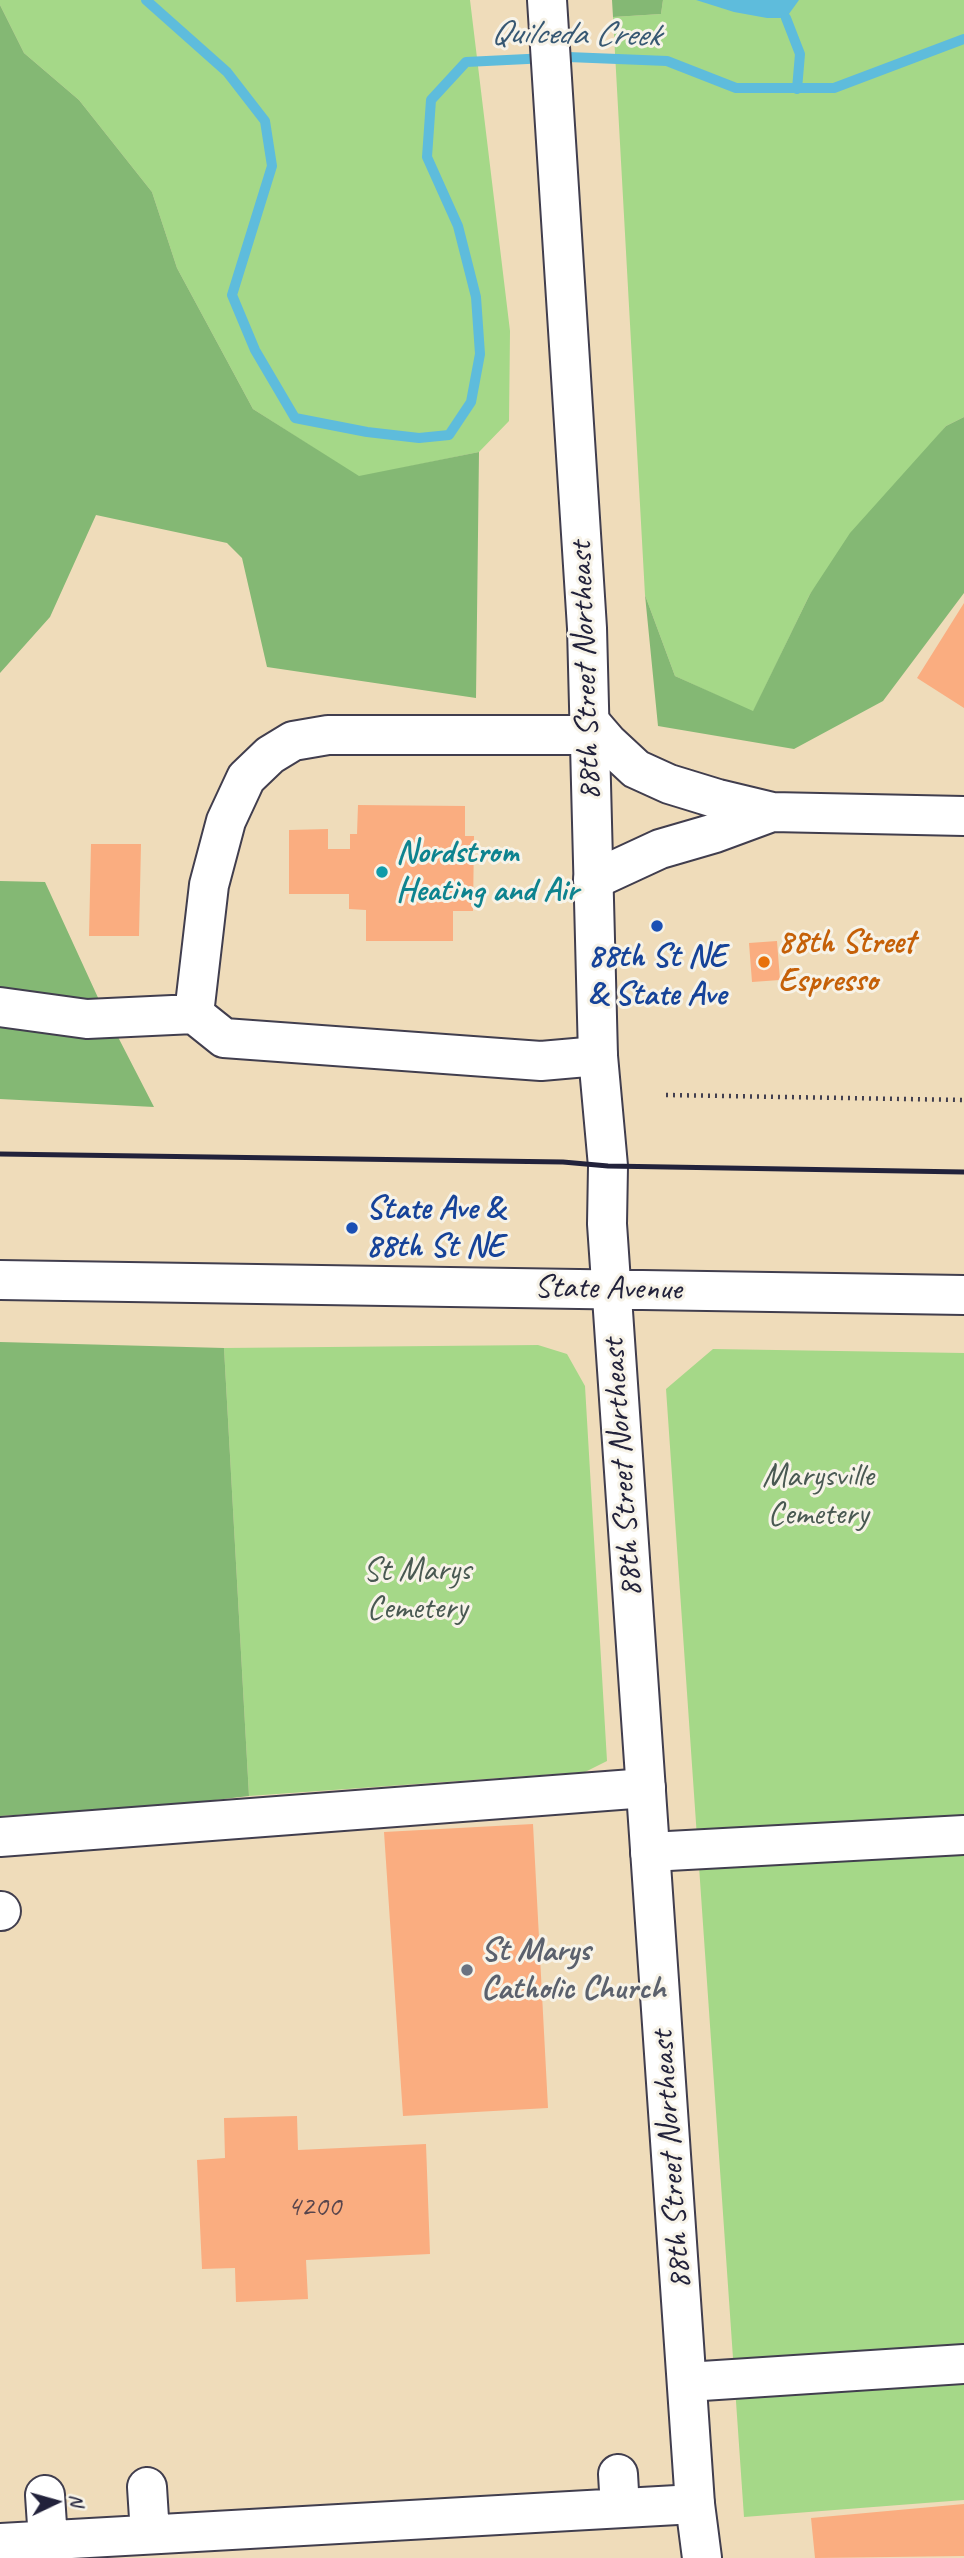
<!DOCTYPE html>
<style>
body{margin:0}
#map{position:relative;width:964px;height:2558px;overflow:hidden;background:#efdcba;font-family:Caveat,sans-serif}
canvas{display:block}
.north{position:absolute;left:21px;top:2467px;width:70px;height:70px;-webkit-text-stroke:5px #f7f3e8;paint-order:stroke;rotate:85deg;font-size:19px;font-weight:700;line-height:28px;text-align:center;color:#22223b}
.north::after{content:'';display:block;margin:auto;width:24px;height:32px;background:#22223b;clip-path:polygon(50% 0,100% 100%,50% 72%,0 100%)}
</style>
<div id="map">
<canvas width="964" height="2558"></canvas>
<div class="north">N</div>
</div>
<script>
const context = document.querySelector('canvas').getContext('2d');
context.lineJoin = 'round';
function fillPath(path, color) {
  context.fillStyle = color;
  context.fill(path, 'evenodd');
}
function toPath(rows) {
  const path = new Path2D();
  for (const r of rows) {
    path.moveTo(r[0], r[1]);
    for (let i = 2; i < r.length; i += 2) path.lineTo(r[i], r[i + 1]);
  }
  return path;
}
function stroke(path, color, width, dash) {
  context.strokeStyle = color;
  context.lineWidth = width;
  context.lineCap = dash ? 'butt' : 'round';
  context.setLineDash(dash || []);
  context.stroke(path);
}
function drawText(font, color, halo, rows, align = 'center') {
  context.font = font + ' Caveat,sans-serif';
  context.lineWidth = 6;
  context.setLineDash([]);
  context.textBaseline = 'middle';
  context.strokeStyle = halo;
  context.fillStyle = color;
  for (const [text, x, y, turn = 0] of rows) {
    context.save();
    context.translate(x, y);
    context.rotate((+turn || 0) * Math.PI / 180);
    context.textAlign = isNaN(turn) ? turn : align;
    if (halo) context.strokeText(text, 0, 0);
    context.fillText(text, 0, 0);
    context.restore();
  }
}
fillPath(toPath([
 [0,0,470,0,510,331,509,421,479,452,359,477,253,409,177,268,152,192,79,100,24,53,0,5],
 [663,0,964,0,964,417,946,426,810,594,753,712,675,676,645,595,613,17,661,14],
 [538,1345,567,1354,585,1386,607,1761,585,1772,249,1796,224,1348],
 [713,1349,964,1353,964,2500,744,2517,666,1389]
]), '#a5d888');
fillPath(toPath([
 [612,0,663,0,661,14,613,17],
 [0,5,24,53,79,100,152,192,177,268,253,409,359,476,479,452,476,698,267,667,242,558,227,543,96,515,50,617,0,673],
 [964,417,964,593,883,701,794,749,658,726,645,595,675,676,753,711,810,594,850,533,946,426],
 [0,881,45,882,100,1002,154,1107,0,1099],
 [0,1342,224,1348,249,1796,173,1805,0,1816]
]), '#84b874');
fillPath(toPath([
 [696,0,799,0,786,18,767,18,734,12]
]), '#5ebcdc');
stroke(toPath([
 [146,0,227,72,265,121,272,166,232,295,255,350,295,418,367,432,419,438,449,435,471,402,480,354,476,297,458,226,427,157,431,100,466,62,568,57,667,61,736,88,834,88,964,39],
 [786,18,800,54,797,89]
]), '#5ebcdc', 10);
fillPath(toPath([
 [964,603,964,708,917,678],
 [358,805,465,806,465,836,474,836,473,911,453,911,453,941,366,941,366,910,349,909,349,894,289,894,289,830,328,829,328,849,350,849,350,834,357,834],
 [91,844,141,844,139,936,89,936],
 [777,941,780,980,752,982,749,943],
 [533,1824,548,2108,403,2116,384,1832],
 [297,2116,298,2150,426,2144,430,2254,306,2260,308,2299,236,2302,235,2268,202,2269,197,2160,225,2158,224,2118],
 [964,2504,964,2556,815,2558,811,2518]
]), '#faad80');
const minor = toPath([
 [589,721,608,743,636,769,669,784,718,799,772,812,964,816],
 [589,735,328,735,293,741,270,755,246,778,226,821,209,885,194,1014,224,1038,541,1061,598,1056],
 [593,880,660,849,715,833,772,812],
 [0,1007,87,1019,194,1014],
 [0,1837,646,1788],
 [650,1852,964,1835],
 [0,1911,1,1911],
 [687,2382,964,2364],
 [618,2474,620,2508],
 [147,2487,150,2534],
 [45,2495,48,2540],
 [0,2543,695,2504]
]);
const major = toPath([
 [547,0,587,628,598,1056,608,1166,607,1224,695,2504,702,2558],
 [0,1280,964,1295]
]);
stroke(minor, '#413e4e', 42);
stroke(major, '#413e4e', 42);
stroke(toPath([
 [666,1095,964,1100]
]), '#413e4e', 4.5, [2, 5]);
stroke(minor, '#fff', 38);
stroke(major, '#fff', 38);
stroke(toPath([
 [0,1154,563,1162,608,1166,964,1172]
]), '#22223b', 5);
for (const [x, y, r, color] of [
 [382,872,7,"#0f9aa8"],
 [657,926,7,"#1a4fb4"],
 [764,962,7,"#e8710a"],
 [352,1228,7,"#1a4fb4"],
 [467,1970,7,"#6b7280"]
]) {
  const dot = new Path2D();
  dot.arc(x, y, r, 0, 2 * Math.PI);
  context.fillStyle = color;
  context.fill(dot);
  stroke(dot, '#f7f3e8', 2.5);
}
drawText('30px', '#58454c', null, [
 ["4200",314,2207]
]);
drawText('33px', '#22223b', '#f7f3e8', [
 ["88th Street Northeast",586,671,-92],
 ["State Avenue",608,1289,1],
 ["88th Street Northeast",623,1468,-94],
 ["88th Street Northeast",672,2160,-94]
]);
drawText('bold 33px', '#0d838f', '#f7f3e8', [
 ["Nordstrom",396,853],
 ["Heating and Air",396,891]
], 'left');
drawText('bold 33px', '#c56008', '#f7f3e8', [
 ["88th Street",778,943],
 ["Espresso",778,981]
], 'left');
drawText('bold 33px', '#164399', '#f7f3e8', [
 ["88th St NE",657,957],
 ["& State Ave",657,995],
 ["State Ave &",366,1209,"left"],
 ["88th St NE",366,1247,"left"]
]);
drawText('33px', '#495952', '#f7f3e8', [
 ["Marysville",818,1477],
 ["Cemetery",818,1515],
 ["St Marys",417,1571],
 ["Cemetery",417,1609]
]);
drawText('bold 33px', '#5b616d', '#f7f3e8', [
 ["St Marys",481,1951],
 ["Catholic Church",481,1989]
], 'left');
drawText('italic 35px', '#375873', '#f7f3e8', [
 ["Quilceda Creek",575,35,1]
]);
</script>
